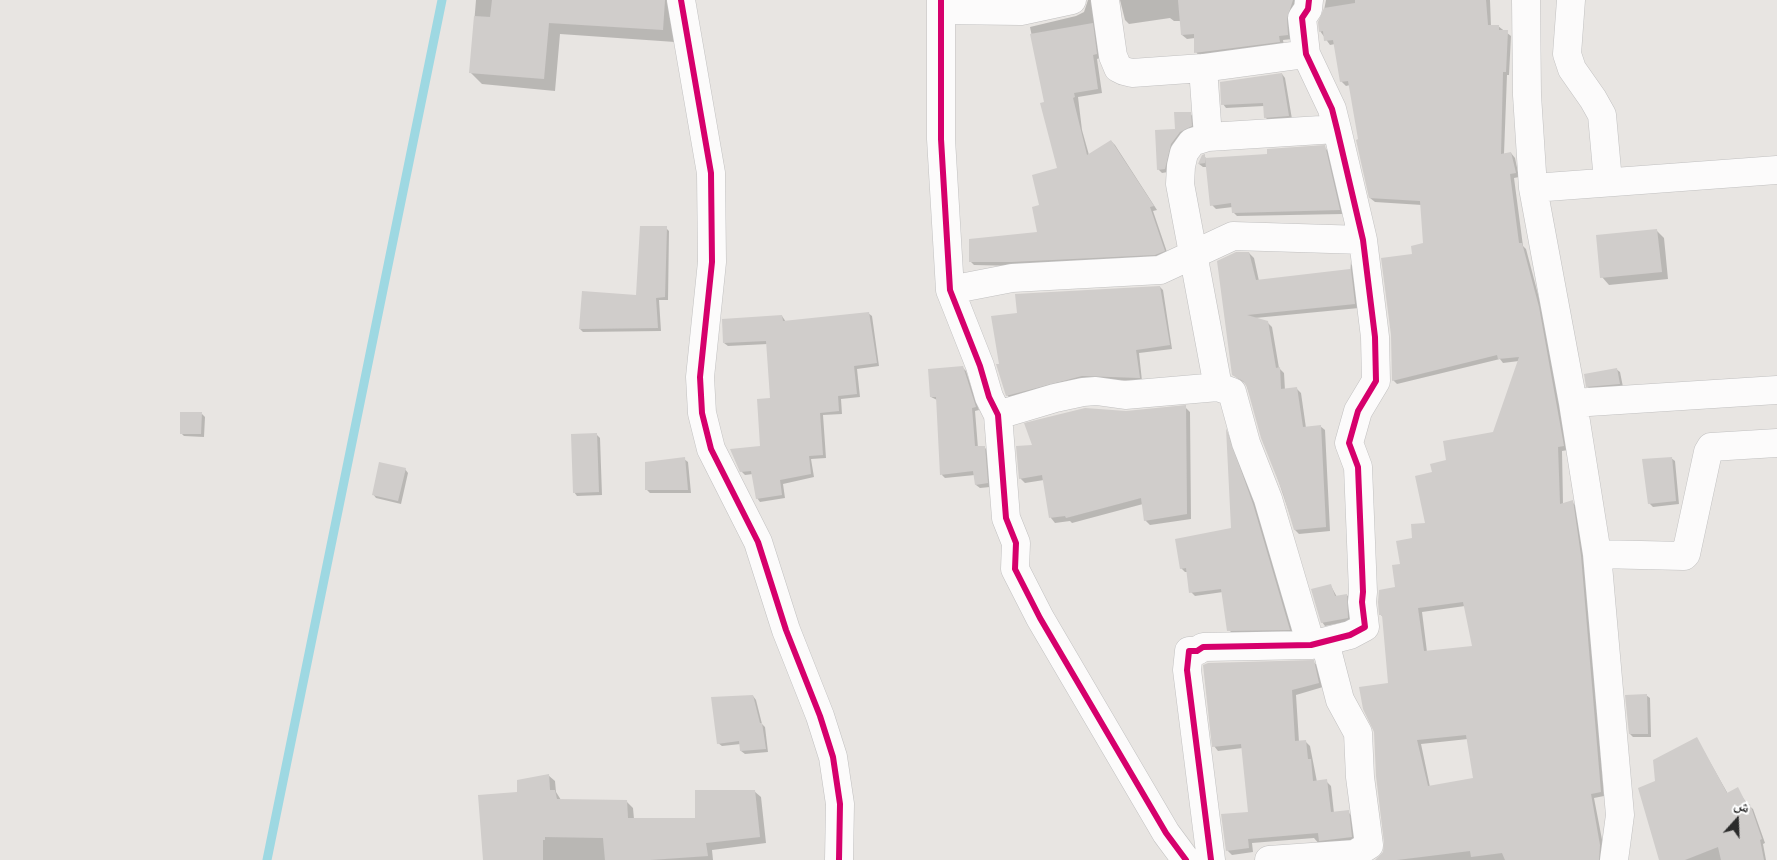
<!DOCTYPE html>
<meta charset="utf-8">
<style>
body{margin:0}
#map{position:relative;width:1777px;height:860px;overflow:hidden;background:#e8e5e2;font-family:"Public Sans","Noto Naskh Arabic",sans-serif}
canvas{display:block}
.north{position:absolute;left:1712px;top:795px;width:50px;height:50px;-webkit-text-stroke:4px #fff;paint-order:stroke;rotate:20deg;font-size:14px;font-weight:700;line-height:20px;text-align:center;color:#2b2b2b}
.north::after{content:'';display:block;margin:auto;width:18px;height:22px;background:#2b2b2b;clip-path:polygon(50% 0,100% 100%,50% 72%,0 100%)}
</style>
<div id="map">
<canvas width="1777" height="860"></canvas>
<div class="north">ش</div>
</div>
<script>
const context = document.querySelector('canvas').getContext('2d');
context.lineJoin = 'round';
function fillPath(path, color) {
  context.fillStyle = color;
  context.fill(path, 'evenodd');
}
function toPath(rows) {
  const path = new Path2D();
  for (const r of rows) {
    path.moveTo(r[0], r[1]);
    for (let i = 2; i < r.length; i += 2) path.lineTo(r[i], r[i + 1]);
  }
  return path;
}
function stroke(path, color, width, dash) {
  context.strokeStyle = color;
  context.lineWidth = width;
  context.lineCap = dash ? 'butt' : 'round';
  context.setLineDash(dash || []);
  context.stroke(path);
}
fillPath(toPath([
 [476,0,677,0,675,42,560,34,555,91,482,84,470,72],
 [1088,0,1094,0,1100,58,1097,59,1102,93,1078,97,1082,130,1089,155,1111,141,1115,145,1157,210,1153,211,1168,255,1160,257,1016,266,974,265,970,261,1039,233,1041,206,1059,169,1030,27,1076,16,1084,12],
 [1120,0,1298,0,1292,39,1283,40,1284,46,1200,57,1196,52,1195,38,1187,39,1182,35,1181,21,1174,21,1170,18,1129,24,1125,20],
 [1326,0,1490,0,1491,27,1498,26,1511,36,1509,75,1507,75,1504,154,1511,153,1515,158,1519,177,1514,178,1523,246,1526,249,1543,313,1568,450,1562,451,1563,504,1572,502,1576,506,1585,561,1604,796,1594,798,1604,850,1603,860,1377,860,1385,852,1389,684,1383,617,1380,614,1397,588,1401,565,1413,539,1427,524,1434,473,1448,461,1494,433,1519,361,1503,363,1500,359,1397,384,1393,380,1414,255,1424,244,1422,205,1375,202,1370,198,1350,85,1346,86,1341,81,1335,44,1330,45,1320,31],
 [1465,606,1474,647,1427,652,1422,612],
 [1468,739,1475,779,1430,787,1421,744],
 [1282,74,1285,78,1292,119,1269,121,1265,117,1264,106,1226,108,1223,104],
 [1190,113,1193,117,1194,129,1168,172,1162,173,1158,169,1176,130],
 [1324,147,1328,151,1343,214,1237,216,1233,212,1233,207,1216,209,1212,205,1207,167,1203,167,1199,164,1204,156,1207,159,1269,155],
 [666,228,669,231,668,300,659,300,661,331,583,332,580,329,637,297],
 [1656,230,1664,238,1668,279,1609,285,1602,277],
 [1249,253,1254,258,1259,281,1351,270,1351,264,1354,267,1359,308,1255,318,1267,322,1272,327,1279,368,1284,373,1285,390,1296,388,1301,393,1306,428,1320,426,1325,430,1330,531,1299,534,1295,530,1246,384,1233,375],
 [1160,287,1163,290,1172,349,1139,353,1142,381,1086,379,1010,398,1007,395,1000,365,1018,314],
 [868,313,872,316,879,366,857,369,860,397,841,399,842,414,823,415,826,458,811,459,814,477,783,484,785,498,760,502,757,498,753,474,745,475,741,471,762,448,771,399,768,344,728,346,724,343,782,316,786,322],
 [963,368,966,371,979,410,975,411,978,448,984,447,988,451,990,487,980,488,976,485,975,475,945,478,942,475,937,400,931,397],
 [1616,369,1620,372,1623,387,1590,389,1587,386],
 [1185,407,1190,412,1191,519,1150,525,1145,520,1143,504,1072,523,1070,521,1055,523,1051,518,1044,480,1025,483,1020,478,1033,446],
 [201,413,205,417,204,437,184,436,181,433],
 [1227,431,1257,509,1293,633,1233,634,1229,630,1223,592,1195,596,1191,592,1188,572,1185,572,1181,568,1233,529],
 [596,434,600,438,602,495,577,496,574,492],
 [1671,458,1675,461,1679,504,1653,507,1649,503],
 [684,459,688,462,691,493,650,493,647,490],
 [405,469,408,473,401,504,376,498,373,494],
 [1331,586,1337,597,1347,595,1350,599,1351,621,1325,626,1322,622],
 [1313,662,1318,666,1323,687,1296,695,1299,742,1305,741,1310,746,1317,782,1326,781,1331,786,1334,813,1348,812,1353,817,1356,842,1320,845,1314,838,1252,843,1253,852,1232,855,1227,850,1249,813,1243,748,1218,751,1214,746],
 [1646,695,1650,698,1651,737,1633,737,1630,734],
 [753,696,756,700,762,724,765,727,768,752,745,754,741,751,741,744,722,746,718,743],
 [1697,739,1728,794,1737,789,1748,805,1753,809,1765,843,1763,844,1766,860,1659,860,1657,781],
 [548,775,555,781,556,792,561,800,627,802,633,808,634,819,696,819,754,791,761,797,766,843,712,850,713,860,485,860,518,794]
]), '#0003');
stroke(toPath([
 [267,860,442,0]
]), '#9ed8e2', 9);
fillPath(toPath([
 [492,0,665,0,663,30,549,23,544,79,469,73,474,16,490,17],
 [1178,0,1293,0,1287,19,1288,35,1279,36,1280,42,1194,53,1194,34,1181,35],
 [1355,0,1486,0,1488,25,1499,25,1499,30,1508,30,1506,72,1503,72,1501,154,1511,152,1516,173,1510,174,1519,243,1522,243,1539,307,1564,446,1558,447,1560,504,1573,500,1581,556,1601,792,1591,794,1600,845,1599,860,1505,860,1502,853,1471,857,1470,851,1397,860,1375,860,1383,852,1384,843,1376,776,1374,732,1363,709,1359,687,1388,683,1382,615,1379,615,1378,602,1379,590,1395,587,1392,565,1400,564,1396,541,1412,538,1411,524,1425,523,1415,476,1432,472,1430,464,1446,460,1443,441,1493,432,1519,357,1498,359,1497,355,1392,381,1391,335,1381,258,1412,254,1411,246,1423,243,1420,201,1369,198,1356,140,1358,139,1348,81,1340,82,1333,40,1324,41,1323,31,1319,32,1318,22,1324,8,1355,3],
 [1463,602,1472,646,1424,651,1418,608],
 [1466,735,1473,778,1428,786,1417,740],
 [1093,23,1097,54,1093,55,1098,89,1074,93,1075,97,1073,98,1087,155,1111,140,1154,206,1150,207,1165,251,1155,255,1011,262,969,262,969,239,1037,232,1032,207,1039,205,1032,175,1057,168,1040,103,1044,102,1030,34],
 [1282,73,1289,116,1264,118,1263,103,1221,105,1220,82],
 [1174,112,1191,112,1192,126,1180,132,1171,144,1165,169,1157,170,1155,130,1175,129],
 [1325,145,1340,210,1232,213,1231,203,1210,206,1205,158,1205,163,1198,164,1202,155,1205,154,1205,158,1267,154,1267,149],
 [640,226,667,226,665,297,656,298,658,328,579,329,582,291,636,295],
 [1657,229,1662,272,1600,278,1596,235],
 [1236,252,1249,252,1256,280,1350,269,1350,261,1355,304,1247,315,1268,321,1276,368,1280,367,1281,389,1297,387,1303,427,1321,425,1326,527,1294,530,1283,493,1261,438,1247,387,1243,381,1232,375,1217,261],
 [1160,286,1170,345,1136,350,1140,378,1082,376,1006,396,996,364,999,364,991,316,1017,313,1015,294],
 [869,312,877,363,854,366,857,394,838,396,839,411,820,413,823,455,809,456,811,474,780,480,782,495,756,499,751,471,740,472,730,449,760,446,757,399,770,398,766,341,723,343,722,319,782,315,783,321],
 [963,366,976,407,972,408,975,446,985,446,988,483,975,485,973,471,940,475,936,397,930,397,928,369],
 [1617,368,1620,384,1586,387,1584,374],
 [1186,405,1187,514,1144,521,1141,498,1066,518,1065,516,1049,518,1042,475,1019,479,1016,446,1032,445,1024,423,1085,408,1126,411],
 [180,412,202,412,201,434,180,434],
 [1226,428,1253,504,1290,630,1227,631,1221,589,1189,593,1186,568,1180,569,1175,539,1231,528],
 [597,433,599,492,573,493,571,434],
 [685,457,688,490,645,490,645,462],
 [1672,457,1676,501,1648,504,1642,459],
 [379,462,406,468,398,501,372,495],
 [1331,584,1335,596,1347,594,1348,618,1321,623,1311,589],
 [1314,660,1319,683,1292,690,1295,741,1306,740,1308,759,1311,759,1313,781,1327,779,1331,812,1349,810,1352,837,1319,841,1318,833,1248,839,1249,848,1226,851,1221,814,1248,812,1241,744,1212,747,1203,665,1208,663],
 [1647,694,1648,734,1629,734,1625,695],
 [753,695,760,723,762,723,766,749,740,751,739,741,717,744,711,697],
 [1697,737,1727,793,1738,787,1747,805,1750,804,1762,839,1760,840,1764,860,1721,860,1718,847,1685,860,1659,860,1638,788,1655,781,1653,760],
 [549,774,550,790,555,790,557,799,627,800,628,818,695,818,695,790,755,790,760,837,706,843,708,856,650,860,605,860,603,838,545,837,545,840,543,840,543,860,483,860,478,795,517,792,517,780]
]), '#d0cdcb');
const minor = toPath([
 [681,0,711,173,712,262,700,377,702,413,711,449,758,542,786,630,820,716,833,757,840,804,839,860],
 [941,0,941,139,950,290,980,366,989,397,998,415,1006,518,1016,543,1015,569,1040,618,1166,833,1186,860],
 [1105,0,1113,56,1118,68,1124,71,1132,73,1203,68,1306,54],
 [1526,0,1527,95,1533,188,1573,403,1597,554,1620,815,1614,860],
 [1571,0,1567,54,1572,69,1593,99,1602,115,1608,181],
 [941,10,1021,11,1072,0],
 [1203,68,1208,137],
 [1533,188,1777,170],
 [950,290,1012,278,1160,270,1233,236,1363,240],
 [1218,387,1180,184,1181,166,1184,153,1192,142,1208,137,1337,129],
 [1573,403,1777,390],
 [998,415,1055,398,1083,392,1096,391,1125,395,1218,387,1232,392,1246,443,1268,499,1311,645],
 [1597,554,1684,556,1686,554,1708,452,1711,447,1777,443],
 [1211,860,1187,670,1189,651,1197,651,1203,647,1311,645,1350,635,1365,627,1362,602,1363,592,1358,467,1349,443,1358,411,1376,381,1375,337,1363,240,1337,129,1332,109,1306,54,1302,18,1308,9,1309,0],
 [1269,860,1355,854,1369,845,1360,777,1358,733,1340,700,1325,642]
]);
stroke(minor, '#c1c0c0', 29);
stroke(minor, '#fcfbfb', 28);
stroke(toPath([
 [681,0,711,173,712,262,700,377,702,413,711,449,758,542,786,630,820,716,833,757,840,804,839,860],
 [941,0,941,139,950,290,980,366,989,397,998,415,1006,518,1016,543,1015,569,1040,618,1166,833,1186,860],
 [1211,860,1187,670,1189,651,1197,651,1203,647,1311,645,1350,635,1365,627,1362,602,1363,592,1358,467,1349,443,1358,411,1376,381,1375,337,1363,240,1337,129,1332,109,1306,54,1302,18,1308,9,1309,0]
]), '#d6006c', 6);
</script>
